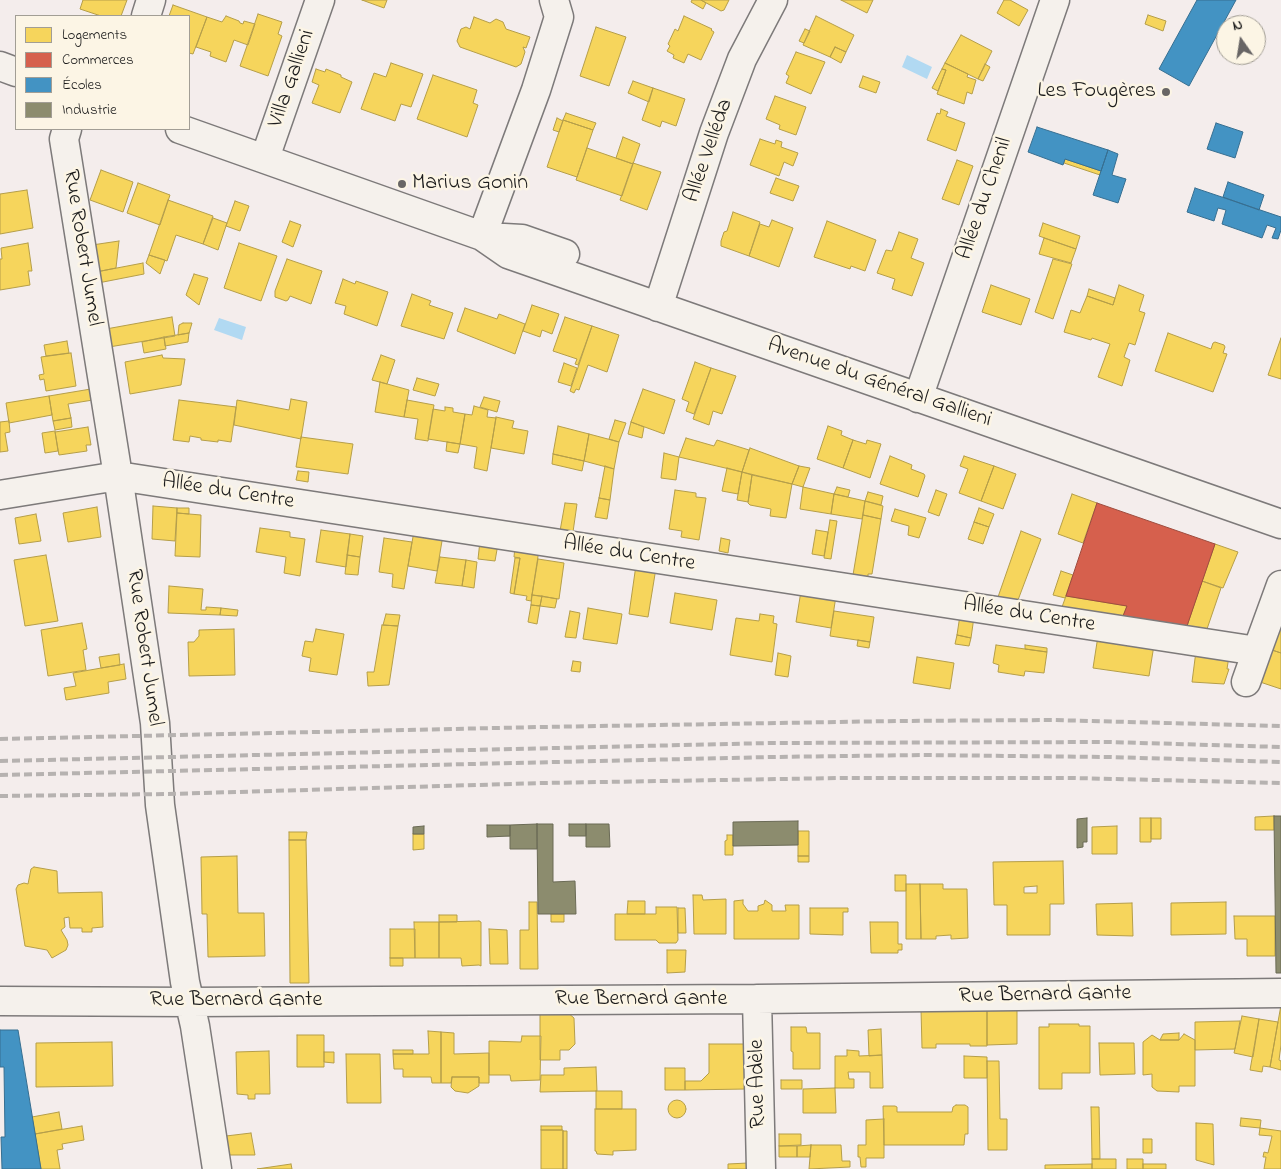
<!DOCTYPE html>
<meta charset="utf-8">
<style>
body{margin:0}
#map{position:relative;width:1281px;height:1169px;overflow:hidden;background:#f4edec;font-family:"Indie Flower",sans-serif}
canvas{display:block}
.legend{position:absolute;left:15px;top:15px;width:175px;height:115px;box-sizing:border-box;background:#fcf5e5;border:1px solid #a29e95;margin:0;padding:6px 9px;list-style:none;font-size:15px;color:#1c1c1c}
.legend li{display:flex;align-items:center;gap:10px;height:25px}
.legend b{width:25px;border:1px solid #a29e95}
.north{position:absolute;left:1216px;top:15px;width:50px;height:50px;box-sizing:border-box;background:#fcf5e5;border:1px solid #a29e95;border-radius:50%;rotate:347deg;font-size:14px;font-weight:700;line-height:20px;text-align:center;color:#1c1c1c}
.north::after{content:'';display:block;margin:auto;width:18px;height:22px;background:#686565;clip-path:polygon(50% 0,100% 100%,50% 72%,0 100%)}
</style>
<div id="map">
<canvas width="1281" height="1169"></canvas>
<ul class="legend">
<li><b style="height:14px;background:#f6d55c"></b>Logements</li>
<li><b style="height:14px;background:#d6604d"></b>Commerces</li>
<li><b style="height:14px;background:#4393c3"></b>Écoles</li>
<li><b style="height:14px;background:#8c8c6e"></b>Industrie</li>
</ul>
<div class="north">N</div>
</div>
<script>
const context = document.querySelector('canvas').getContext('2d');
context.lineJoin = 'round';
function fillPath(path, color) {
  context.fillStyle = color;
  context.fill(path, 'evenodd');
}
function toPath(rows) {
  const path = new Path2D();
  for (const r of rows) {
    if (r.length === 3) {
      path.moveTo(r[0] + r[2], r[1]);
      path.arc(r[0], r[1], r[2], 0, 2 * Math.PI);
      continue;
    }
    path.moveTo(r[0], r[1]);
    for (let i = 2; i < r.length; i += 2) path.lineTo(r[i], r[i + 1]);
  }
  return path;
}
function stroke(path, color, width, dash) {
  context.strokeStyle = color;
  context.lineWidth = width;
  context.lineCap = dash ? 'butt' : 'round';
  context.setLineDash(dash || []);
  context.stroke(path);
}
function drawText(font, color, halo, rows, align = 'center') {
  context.font = font + ' "Indie Flower",sans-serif';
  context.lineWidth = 5;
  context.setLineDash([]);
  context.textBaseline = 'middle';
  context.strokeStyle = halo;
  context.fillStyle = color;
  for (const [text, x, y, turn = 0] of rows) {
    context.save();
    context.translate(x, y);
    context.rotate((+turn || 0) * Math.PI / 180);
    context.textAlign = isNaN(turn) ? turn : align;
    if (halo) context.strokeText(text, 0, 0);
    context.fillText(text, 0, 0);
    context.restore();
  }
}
fillPath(toPath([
 [907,55,932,67,927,79,902,67],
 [219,318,246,327,242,340,214,330]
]), '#b1d9f2');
const homes = toPath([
 [83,0,127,0,121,16,101,16,80,9,83,0],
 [362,0,387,0,384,8,362,0],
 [692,0,701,0,706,3,703,9,691,2,692,0],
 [701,0,729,0,724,10,721,11,701,0],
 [841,0,873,0,867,13,841,0],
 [1004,0,1010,0,1028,10,1019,26,997,13,1004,0],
 [173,5,207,17,193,54,189,53,189,16,169,16,173,5],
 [258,14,282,22,278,34,282,36,268,76,240,66,258,14],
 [1148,15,1166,21,1163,31,1145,24,1148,15],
 [226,16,239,21,240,23,243,24,244,21,255,24,248,45,234,40,226,62,210,56,211,52,196,47,207,17,222,22,226,16],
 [684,16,712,29,711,30,714,32,701,60,688,54,684,63,673,58,674,55,667,51,670,46,668,44,675,29,678,31,684,16],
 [816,16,854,35,846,52,835,47,830,57,803,45,816,16],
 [474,17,490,23,496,19,503,22,506,29,530,37,526,48,523,47,525,52,521,64,516,67,460,47,457,41,461,29,466,27,470,29,474,17],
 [596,27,626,37,609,86,580,76,596,27],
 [805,29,810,31,804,43,799,41,805,29],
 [961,35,992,51,978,79,945,63,961,35],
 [835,47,846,52,841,63,830,57,835,47],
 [796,52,825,62,811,94,786,83,789,76,786,74,796,52],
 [391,63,423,74,411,107,401,104,395,121,361,109,374,73,386,77,391,63],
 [945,63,968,74,967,77,976,80,972,94,967,92,964,104,937,94,946,70,942,69,945,63],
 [985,64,990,67,983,81,978,79,985,64],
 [316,69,325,72,326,69,341,75,341,77,352,82,340,113,312,103,319,85,312,82,316,69],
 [942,69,946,70,938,91,932,88,942,69],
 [433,75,477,90,473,103,478,105,467,137,417,119,433,75],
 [863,76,880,82,876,93,859,87,863,76],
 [633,81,653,88,649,102,628,93,633,81],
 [653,88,685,99,676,126,662,121,660,127,642,120,653,88],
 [775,96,806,107,796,135,779,129,780,125,766,119,775,96],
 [941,109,948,112,946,116,965,123,956,151,927,140,937,113,940,114,941,109],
 [566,113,596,123,593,130,563,120,566,113],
 [557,118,563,121,559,132,553,130,557,118],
 [563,120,593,130,577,177,547,167,563,120],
 [623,137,640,144,633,164,616,158,623,137],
 [760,139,775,144,776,140,782,142,781,147,798,153,793,166,784,162,779,176,750,165,760,139],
 [587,148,633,164,622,196,576,180,587,148],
 [1065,159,1101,171,1100,175,1064,163,1065,159],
 [957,160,973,166,959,205,942,199,957,160],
 [633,163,661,172,647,210,620,200,633,163],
 [101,170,133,182,123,212,90,200,101,170],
 [776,178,799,186,793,201,770,193,776,178],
 [138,183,170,195,160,225,127,213,138,183],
 [27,190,33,228,0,234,0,194,27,190],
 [168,200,213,216,203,244,176,235,167,261,149,255,168,200],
 [235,201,249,206,240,231,226,226,235,201],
 [733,212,760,222,749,256,721,246,721,241,724,232,727,231,733,212],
 [213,218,227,223,218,250,203,244,213,218],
 [772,220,793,228,779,267,749,256,760,224,769,227,772,220],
 [290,221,301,225,293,247,282,242,290,221],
 [827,221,876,240,865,271,851,266,850,269,814,257,827,221],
 [1043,223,1080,236,1076,249,1039,236,1043,223],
 [899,232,918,239,911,258,924,263,912,296,892,289,895,279,877,273,886,250,892,251,899,232],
 [1044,238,1076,249,1071,263,1039,254,1044,238],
 [119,241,116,268,96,272,92,245,119,241],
 [28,243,32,271,28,271,30,285,0,290,0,259,2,259,1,248,28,243],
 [239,243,277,256,261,301,224,288,239,243],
 [149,255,165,260,160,274,146,263,149,255],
 [287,259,322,271,311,304,290,296,288,300,286,301,275,297,275,291,287,259],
 [1053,259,1072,264,1053,319,1035,312,1053,259],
 [143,263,144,274,98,283,96,272,143,263],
 [194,274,208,278,199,305,186,295,194,274],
 [343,279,355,284,356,281,388,292,377,326,344,314,346,306,335,303,343,279],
 [991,285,1030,299,1021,325,982,312,991,285],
 [1119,285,1144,295,1139,311,1145,313,1135,345,1129,343,1124,357,1130,360,1122,386,1098,377,1110,344,1092,338,1091,340,1064,332,1071,310,1080,313,1087,296,1113,305,1119,285],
 [1089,289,1115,298,1113,305,1087,296,1089,289],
 [412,294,431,301,429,305,453,313,444,339,401,326,412,294],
 [532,305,559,314,552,334,542,330,540,337,523,331,532,305],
 [465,308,497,319,499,314,525,324,515,354,457,331,465,308],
 [172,317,175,336,109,347,106,329,172,317],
 [565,317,592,326,578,365,575,364,577,359,553,351,565,317],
 [183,323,192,323,189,333,178,335,179,325,183,323],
 [592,326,619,335,607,372,588,365,579,390,576,389,574,393,570,391,592,326],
 [189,333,188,342,165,346,164,337,189,333],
 [1168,333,1211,349,1213,343,1215,342,1224,345,1225,347,1223,353,1227,354,1213,392,1155,371,1168,333],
 [164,337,166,349,144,353,142,342,164,337],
 [1281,338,1281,379,1268,375,1281,338],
 [67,341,69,353,46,356,44,345,67,341],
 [71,353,76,386,46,391,44,379,40,380,39,375,44,374,41,357,71,353],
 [162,355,163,358,185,359,181,385,130,394,125,362,162,355],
 [381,355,395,360,387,384,372,380,381,355],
 [695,362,711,368,694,414,686,411,689,402,682,399,695,362],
 [564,363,577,368,571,386,558,382,564,363],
 [711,368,736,376,722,414,713,411,709,425,693,419,711,368],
 [417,378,439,384,435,396,413,390,417,378],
 [380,382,409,390,404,417,375,412,380,382],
 [91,389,93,400,68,404,71,418,53,421,49,396,91,389],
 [643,389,675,400,664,434,631,422,643,389],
 [49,396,52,415,9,423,6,403,49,396],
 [484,397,500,401,497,412,480,407,484,397],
 [291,399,307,402,301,439,234,425,237,400,289,410,291,399],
 [179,400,236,407,231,442,218,440,218,442,201,440,201,438,190,436,189,442,173,440,179,400],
 [407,400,434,405,428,441,415,439,418,419,404,417,407,400],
 [474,406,488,410,487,417,496,418,487,471,474,468,477,447,460,444,465,414,472,415,474,406],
 [445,407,453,408,453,412,465,414,460,444,428,439,433,409,445,411,445,407],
 [496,417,514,421,512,428,528,431,524,454,491,448,496,417],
 [71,418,72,427,55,430,53,421,71,418],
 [615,420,626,423,619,442,609,439,615,420],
 [9,421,10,432,5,433,8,451,0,452,0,422,9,421],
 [631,422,644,427,642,438,628,434,631,422],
 [558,426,589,434,584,461,553,454,558,426],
 [828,426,842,431,841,435,853,440,843,468,817,459,828,426],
 [88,427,91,445,86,445,87,451,59,455,55,432,88,427],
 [55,431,58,451,45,453,42,433,55,431],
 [589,434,619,442,614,469,584,461,589,434],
 [301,437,353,444,348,474,296,467,301,437],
 [686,438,714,446,717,440,749,450,742,472,679,457,686,438],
 [853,440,866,444,867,440,881,444,870,478,843,468,853,440],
 [447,442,460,444,458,453,446,451,447,442],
 [750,448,799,466,792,484,742,472,750,448],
 [664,453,679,457,676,480,661,478,664,453],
 [553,454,584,461,582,471,552,464,553,454],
 [890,456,912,465,911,469,924,474,925,476,918,497,880,484,890,456],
 [964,456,994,466,981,501,959,493,968,469,960,466,964,456],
 [605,466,614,469,610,500,599,498,605,466],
 [799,466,810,468,803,487,792,484,799,466],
 [994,466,1016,474,1003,509,981,501,994,466],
 [727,468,742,472,738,494,722,491,727,468],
 [298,471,309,472,308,482,296,480,298,471],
 [742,472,752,475,748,502,737,500,742,472],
 [752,475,792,484,786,518,770,516,771,509,750,505,748,503,752,475],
 [803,487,834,494,831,514,800,509,803,487],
 [837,487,850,490,848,497,834,494,837,487],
 [675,490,696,493,696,497,706,498,699,540,681,537,682,531,669,529,675,490],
 [936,490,947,494,939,516,928,512,936,490],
 [868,492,883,496,881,505,865,501,868,492],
 [834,494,865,501,862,519,831,514,834,494],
 [1072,494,1097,503,1083,543,1058,534,1072,494],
 [599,498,610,500,607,519,595,517,599,498],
 [865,501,883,506,881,519,863,515,865,501],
 [565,503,577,504,573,532,560,531,565,503],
 [153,506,177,508,175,541,152,539,153,506],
 [97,507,101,537,68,542,63,513,97,507],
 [177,508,189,508,189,514,177,513,177,508],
 [979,508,994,514,989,527,974,522,979,508],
 [895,509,926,518,919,538,908,535,909,526,891,521,895,509],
 [177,513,201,515,200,557,175,556,177,513],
 [36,514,41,541,19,544,15,518,36,514],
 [863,515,881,519,872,574,868,574,868,577,853,575,863,515],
 [830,520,837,521,831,559,824,558,830,520],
 [974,522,989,527,983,544,968,539,974,522],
 [260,528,290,532,290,537,305,539,300,576,284,573,286,557,256,552,260,528],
 [321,530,350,534,346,567,316,562,321,530],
 [816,530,828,532,824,556,812,554,816,530],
 [414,531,443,535,437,571,408,566,414,531],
 [1021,531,1041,539,1018,600,998,597,1021,531],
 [350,534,363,536,360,557,347,555,350,534],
 [384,538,412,542,404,589,392,587,393,574,379,572,384,538],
 [721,538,730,540,728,553,719,551,721,538],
 [480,541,498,544,495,561,478,559,480,541],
 [1215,544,1238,552,1223,588,1202,581,1215,544],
 [515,546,539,550,531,601,526,600,527,596,514,594,520,558,514,557,515,546],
 [46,555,58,621,25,626,14,560,46,555],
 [347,555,360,557,358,575,345,574,347,555],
 [440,557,466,560,462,586,435,583,440,557],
 [515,558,520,558,514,594,510,593,515,558],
 [538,559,564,563,559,599,532,595,538,559],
 [466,560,477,562,474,588,462,586,466,560],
 [636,565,656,568,648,617,629,614,636,565],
 [1061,571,1073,575,1065,598,1053,595,1061,571],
 [1202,581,1221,588,1207,629,1187,626,1202,581],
 [169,586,203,589,201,610,206,610,206,607,221,608,220,615,168,613,169,586],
 [801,591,836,596,831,628,796,622,801,591],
 [675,593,717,600,712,630,670,623,675,593],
 [532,595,542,596,540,606,531,605,532,595],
 [542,596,557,599,555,608,540,606,542,596],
 [1066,596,1127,606,1123,616,1062,607,1066,596],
 [531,605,540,606,537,624,528,622,531,605],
 [221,608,238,610,237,616,220,615,221,608],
 [588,608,622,614,617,644,583,639,588,608],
 [570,611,580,613,576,638,565,637,570,611],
 [834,611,874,617,870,642,830,636,834,611],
 [386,614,400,615,398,626,383,625,386,614],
 [760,614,774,616,773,623,777,624,772,662,730,655,736,618,759,621,760,614],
 [960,615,974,617,971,638,957,635,960,615],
 [82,623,87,649,83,650,86,670,48,676,41,630,82,623],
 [1281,623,1281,653,1272,650,1281,623],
 [382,625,398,626,389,685,368,686,367,672,374,672,382,625],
 [234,629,235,675,189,676,188,642,194,642,199,636,199,630,234,629],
 [316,629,344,634,337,675,309,671,311,658,302,656,305,641,313,642,316,629],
 [957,635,971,638,969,646,955,644,957,635],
 [1098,636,1154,645,1149,676,1093,668,1098,636],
 [858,640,870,642,869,648,857,646,858,640],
 [996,645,1047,652,1044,673,1025,671,1024,676,998,672,999,665,993,663,996,645],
 [1025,645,1047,648,1047,652,1025,649,1025,645],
 [1272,650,1281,653,1281,689,1260,682,1272,650],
 [1196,651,1229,656,1227,669,1229,669,1224,684,1192,682,1196,651],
 [778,653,791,656,788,677,775,675,778,653],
 [119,654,120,665,101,668,99,657,119,654],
 [917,657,954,663,950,689,913,683,917,657],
 [573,661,581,662,580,672,571,671,573,661],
 [124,664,126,679,108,682,109,693,66,700,64,688,76,686,73,673,124,664],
 [1274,816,1274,830,1255,830,1255,817,1274,816],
 [1140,818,1151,818,1151,842,1140,842,1140,818],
 [1151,818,1161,818,1161,839,1151,839,1151,818],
 [1117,826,1117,854,1092,854,1092,827,1117,826],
 [798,831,809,831,809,856,798,856,798,831],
 [289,832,307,832,306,840,289,840,289,832],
 [413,834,424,834,424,849,413,850,413,834],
 [727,835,733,835,733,855,725,855,725,841,727,840,727,835],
 [289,840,306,840,309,983,290,983,289,840],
 [237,856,238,913,264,913,265,956,208,957,207,914,202,914,201,857,237,856],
 [798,856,809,856,809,862,798,862,798,856],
 [1063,861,1064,904,1050,904,1050,935,1007,935,1007,905,994,905,993,862,1063,861],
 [1037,886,1037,893,1024,893,1024,887,1037,886],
 [34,867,57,871,58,893,102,892,103,927,92,928,92,932,82,932,82,928,70,928,69,917,64,918,65,927,61,930,67,940,68,945,66,950,52,958,47,950,25,946,16,889,18,885,24,883,28,884,31,869,34,867],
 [895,875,906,875,906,891,895,891,895,875],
 [906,884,920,884,921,939,906,939,906,884],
 [920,884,943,884,943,889,967,889,968,938,951,939,951,935,936,936,936,939,921,939,920,884],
 [693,895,702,895,703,900,726,899,726,934,694,934,693,895],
 [743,900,743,904,748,911,758,911,758,906,764,904,765,900,772,905,772,911,786,911,785,905,799,905,799,939,734,939,734,901,743,900],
 [628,901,645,901,645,914,627,914,628,901],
 [529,902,537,902,538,969,520,969,520,930,529,930,529,902],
 [1226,902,1226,934,1171,935,1171,903,1226,902],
 [1132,903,1133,936,1097,935,1096,904,1132,903],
 [656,907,677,907,678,940,676,943,659,943,656,940,615,940,615,914,656,914,656,907],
 [678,908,685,908,686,933,678,933,678,908],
 [810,908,848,908,848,912,843,912,843,935,810,934,810,908],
 [551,914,564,914,564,922,551,922,551,914],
 [439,915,457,915,457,922,439,922,439,915],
 [1234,916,1275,916,1275,956,1247,956,1247,939,1235,939,1234,916],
 [479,921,481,922,481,966,479,965,462,966,461,958,439,958,439,922,479,921],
 [414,922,439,922,439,958,415,958,414,922],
 [870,922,898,922,898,944,902,944,902,950,898,950,898,953,871,953,870,922],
 [390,929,415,929,415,958,390,958,390,929],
 [489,929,507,930,508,964,490,964,489,929],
 [667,950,686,950,685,972,667,973,667,950],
 [390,958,403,958,403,966,390,966,390,958],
 [1281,1005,1281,1045,1279,1060,1281,1061,1281,1070,1270,1067,1281,1005],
 [1017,1007,1017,1044,987,1045,987,1008,1017,1007],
 [987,1008,987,1046,970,1046,970,1044,936,1044,936,1048,922,1048,921,1009,987,1008],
 [567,1012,574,1018,575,1044,569,1050,560,1050,560,1060,540,1060,540,1013,567,1012],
 [1242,1016,1259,1019,1253,1057,1234,1053,1242,1016],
 [1259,1019,1278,1022,1270,1067,1263,1066,1262,1072,1250,1070,1259,1019],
 [1240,1021,1235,1049,1195,1050,1195,1022,1240,1021],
 [1049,1024,1079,1024,1079,1026,1090,1026,1090,1073,1062,1073,1062,1089,1039,1089,1039,1027,1049,1027,1049,1024],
 [791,1027,806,1027,807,1033,820,1033,820,1069,793,1069,793,1052,791,1051,791,1027],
 [881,1029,882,1055,869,1056,868,1030,881,1029],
 [428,1031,441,1032,441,1083,432,1083,431,1077,403,1077,403,1069,394,1069,393,1054,429,1054,428,1031],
 [441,1032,454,1033,454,1054,489,1053,489,1083,479,1083,479,1077,452,1077,451,1083,441,1083,441,1032],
 [1179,1033,1179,1040,1160,1040,1163,1034,1179,1033],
 [1184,1034,1195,1040,1195,1086,1179,1086,1179,1092,1157,1091,1152,1087,1152,1074,1143,1075,1143,1042,1152,1035,1160,1040,1179,1040,1184,1034],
 [297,1035,324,1035,324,1067,297,1067,297,1035],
 [522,1036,541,1036,540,1080,511,1081,510,1075,489,1075,489,1041,521,1042,522,1036],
 [112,1042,113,1086,36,1087,36,1043,112,1042],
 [1099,1043,1134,1043,1135,1074,1100,1075,1099,1043],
 [709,1044,747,1044,747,1089,685,1090,685,1081,701,1081,709,1073,709,1044],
 [393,1050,413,1050,413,1054,393,1054,393,1050],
 [847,1050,859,1051,859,1056,882,1055,883,1088,870,1088,870,1072,848,1072,849,1079,854,1079,854,1088,835,1088,835,1056,847,1056,847,1050],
 [269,1051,270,1094,255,1094,255,1099,248,1099,248,1095,237,1094,236,1052,269,1051],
 [324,1052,334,1052,334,1063,324,1062,324,1052],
 [346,1054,380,1054,381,1103,347,1103,346,1054],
 [964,1056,987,1057,987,1078,964,1078,964,1056],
 [987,1061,999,1061,1000,1119,1007,1119,1007,1150,988,1150,987,1061],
 [596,1067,597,1091,540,1092,541,1075,564,1075,564,1068,596,1067],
 [665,1068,685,1068,685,1090,665,1090,665,1068],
 [452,1077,479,1077,479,1086,468,1093,455,1091,451,1087,452,1077],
 [781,1080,802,1080,802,1089,781,1089,781,1080],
 [835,1088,836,1113,803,1113,803,1089,835,1088],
 [596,1091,622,1091,622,1109,596,1109,596,1091],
 [677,1109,9],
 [956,1105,965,1105,968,1107,968,1134,965,1134,964,1145,884,1145,883,1106,895,1106,897,1107,897,1112,952,1112,953,1107,956,1105],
 [1091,1107,1099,1107,1100,1159,1092,1159,1091,1107],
 [595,1109,636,1109,636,1150,613,1151,613,1155,597,1154,596,1151,595,1151,595,1109],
 [59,1112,62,1129,35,1134,32,1117,59,1112],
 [1241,1118,1261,1120,1260,1128,1240,1126,1241,1118],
 [884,1119,884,1158,866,1158,866,1167,861,1167,860,1157,858,1157,858,1145,866,1145,866,1120,884,1119],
 [1196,1123,1213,1124,1214,1165,1196,1160,1196,1123],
 [82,1126,84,1140,62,1144,63,1149,57,1150,60,1169,41,1169,35,1134,82,1126],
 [541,1126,562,1126,562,1130,541,1130,541,1126],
 [1260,1128,1281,1131,1281,1169,1264,1169,1266,1157,1263,1157,1264,1152,1268,1153,1272,1136,1259,1135,1260,1128],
 [541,1130,563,1130,563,1169,541,1169,541,1130],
 [563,1131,567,1131,567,1169,563,1169,563,1131],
 [251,1133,255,1155,229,1155,226,1136,251,1133],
 [779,1134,801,1134,801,1145,779,1146,779,1134],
 [1143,1139,1152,1139,1152,1153,1143,1153,1143,1139],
 [811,1145,841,1145,842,1161,850,1161,850,1167,809,1169,811,1145],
 [811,1145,810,1157,797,1157,797,1146,811,1145],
 [779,1146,797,1146,797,1157,779,1157,779,1146],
 [1092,1159,1116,1159,1116,1169,1092,1169,1092,1159],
 [1127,1159,1143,1159,1143,1169,1127,1169,1127,1159],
 [748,1163,748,1169,728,1169,728,1164,748,1163],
 [291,1164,292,1169,257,1169,291,1164],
 [1092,1164,1092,1169,1045,1169,1045,1165,1092,1164],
 [1143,1164,1166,1164,1166,1169,1143,1169,1143,1164]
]);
fillPath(homes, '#f6d55c');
stroke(homes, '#b59e49', 1);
const shops = toPath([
 [1097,503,1215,544,1187,626,1123,616,1127,606,1066,596,1097,503]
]);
fillPath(shops, '#d6604d');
stroke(shops, '#9e4c3e', 1);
const schools = toPath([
 [1197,0,1236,0,1189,86,1159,69,1197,0],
 [1216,123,1243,132,1235,158,1207,149,1216,123],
 [1037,127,1108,150,1101,171,1065,159,1063,165,1028,152,1037,127],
 [1108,150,1118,154,1112,175,1126,179,1118,203,1093,195,1108,150],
 [1228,182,1264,195,1259,210,1223,197,1228,182],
 [1195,188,1281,217,1281,230,1278,239,1272,238,1276,228,1267,225,1262,238,1222,224,1226,210,1218,208,1214,221,1187,212,1195,188],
 [0,1030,18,1030,41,1169,2,1169,1,1137,5,1137,4,1067,0,1067,0,1030]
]);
fillPath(schools, '#4393c3');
stroke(schools, '#376f91', 1);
const industry = toPath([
 [1274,816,1281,816,1281,973,1276,973,1274,816],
 [1087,818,1087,842,1083,842,1083,847,1077,848,1077,819,1087,818],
 [798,821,798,845,733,846,733,822,798,821],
 [537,824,553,824,553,882,575,881,576,914,538,914,537,824],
 [537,824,537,849,510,849,510,825,537,824],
 [569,824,586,824,586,836,569,836,569,824],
 [586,824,609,824,610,847,586,847,586,824],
 [487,825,510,825,510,836,487,837,487,825],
 [424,826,424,834,413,834,413,827,424,826]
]);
fillPath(industry, '#8c8c6e');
stroke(industry, '#6a6a55', 1);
const minor = toPath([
 [146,16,151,0],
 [0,66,16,72],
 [67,129,64,139,118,476,155,723,160,805,185,982,195,1026,217,1169],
 [180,129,482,236,508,254,1281,524],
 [265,158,320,0],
 [482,236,536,90,559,17,554,0],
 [486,237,522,239,565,254],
 [658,307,714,133,742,59,773,0],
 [918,398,1055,0],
 [0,495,118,476,1257,651,1281,585],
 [1246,682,1257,651],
 [757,999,761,1169],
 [0,1001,189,1002,757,999,1281,993]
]);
stroke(minor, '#7d7a7a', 31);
stroke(minor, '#f5f1ec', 28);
stroke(toPath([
 [0,739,541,727,896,721,1053,720,1281,726],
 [0,761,770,743,1108,742,1281,747],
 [0,775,771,757,922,755,1108,757,1281,762],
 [0,796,168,794,544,783,840,778,1073,778,1281,783]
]), '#b6b2b0', 4, [8, 4]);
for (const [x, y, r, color] of [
 [1166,92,5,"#686565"],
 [402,184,5,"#686565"]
]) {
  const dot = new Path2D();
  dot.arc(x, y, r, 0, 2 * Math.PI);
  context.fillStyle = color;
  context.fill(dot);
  stroke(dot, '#fcf5e5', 2);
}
drawText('22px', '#1c1c1c', '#fcf5e5', [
 ["Villa Gallieni",293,79,-71],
 ["Allée Velléda",710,151,-71],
 ["Allée du Chenil",986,199,-71],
 ["Rue Robert Jumel",81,248,81],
 ["Avenue du Général Gallieni",879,384,19],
 ["Allée du Centre",228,493,9],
 ["Allée du Centre",629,555,9],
 ["Allée du Centre",1029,616,9],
 ["Rue Robert Jumel",143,648,82],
 ["Rue Bernard Gante",1045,996,-1],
 ["Rue Bernard Gante",641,1000],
 ["Rue Bernard Gante",236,1001],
 ["Rue Adèle",759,1084,-91]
]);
drawText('22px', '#1c1c1c', '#fcf5e5', [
 ["Les Fougères",1156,92],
 ["Marius Gonin",412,184,"left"]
], 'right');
</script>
